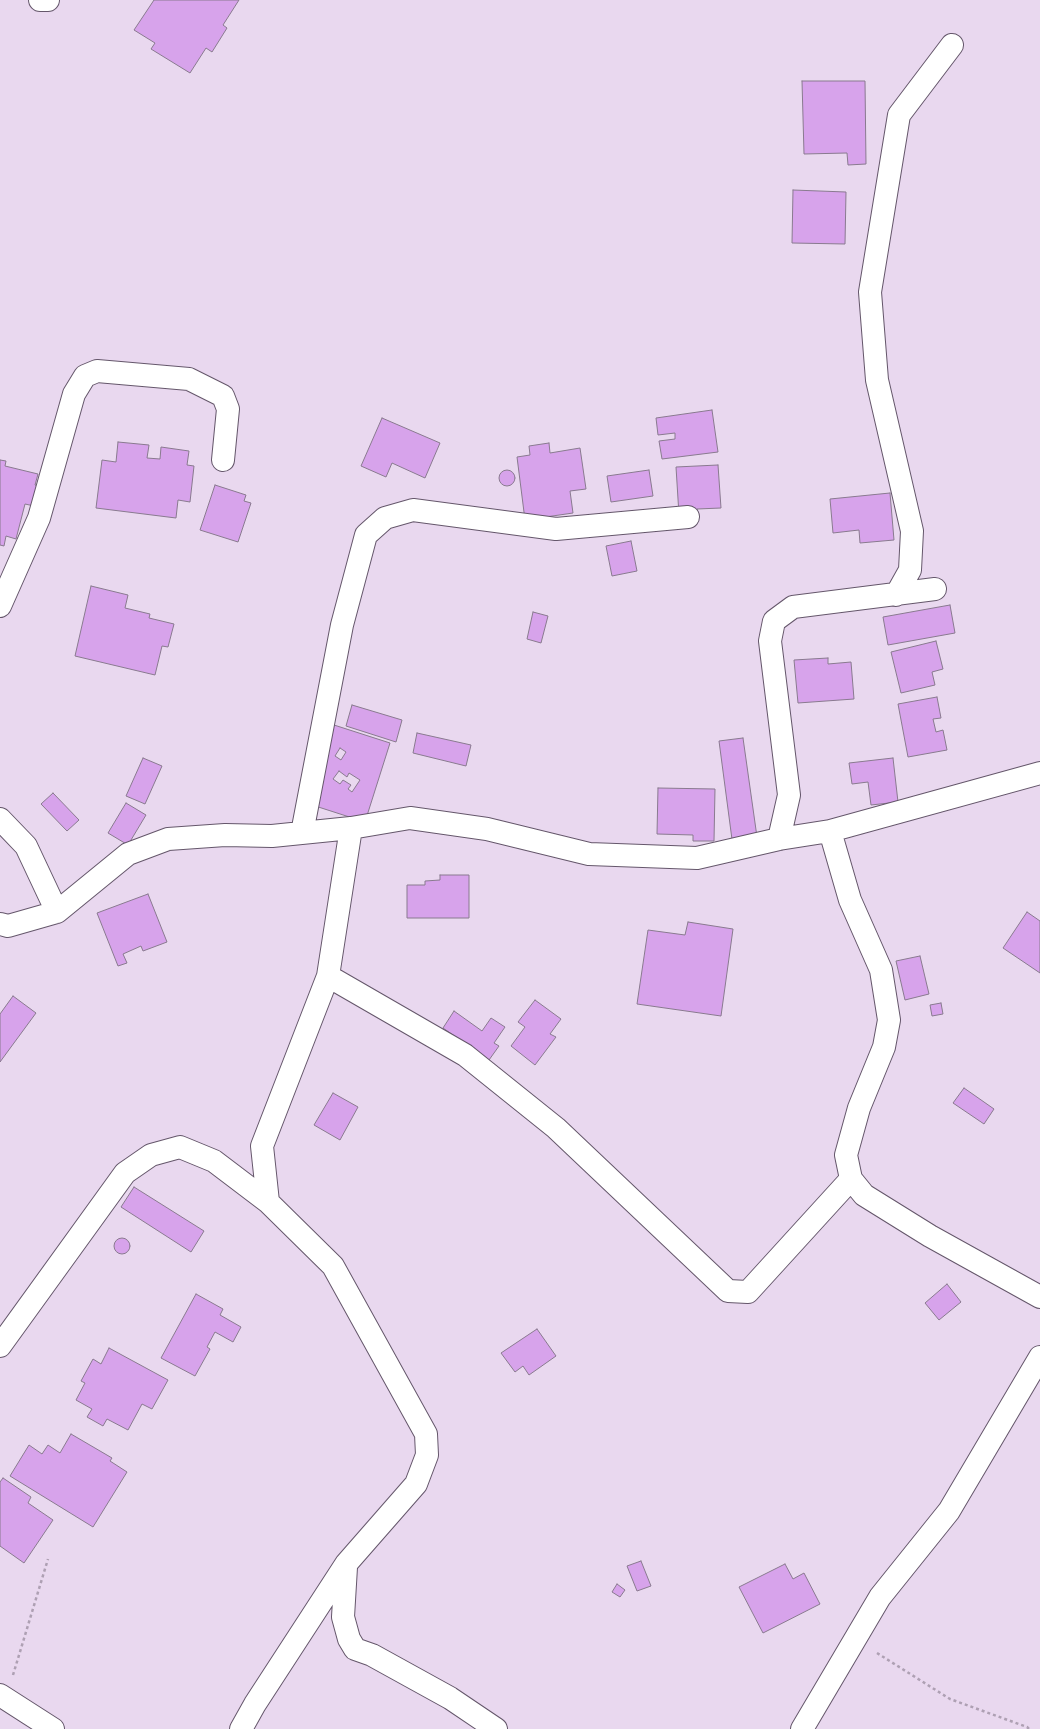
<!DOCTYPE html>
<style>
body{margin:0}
canvas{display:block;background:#e9d8ef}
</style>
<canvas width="1040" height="1729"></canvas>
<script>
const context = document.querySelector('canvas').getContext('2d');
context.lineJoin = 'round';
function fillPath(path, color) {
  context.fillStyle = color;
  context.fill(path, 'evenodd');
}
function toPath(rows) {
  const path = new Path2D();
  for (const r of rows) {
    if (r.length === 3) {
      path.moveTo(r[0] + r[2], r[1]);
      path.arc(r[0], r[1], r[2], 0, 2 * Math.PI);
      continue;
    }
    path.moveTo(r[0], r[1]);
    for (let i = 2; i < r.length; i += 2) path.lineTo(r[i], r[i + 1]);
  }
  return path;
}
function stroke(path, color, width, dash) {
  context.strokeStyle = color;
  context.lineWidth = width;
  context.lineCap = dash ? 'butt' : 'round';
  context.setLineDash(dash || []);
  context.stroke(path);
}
const building = toPath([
 [154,0,239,0,223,25,227,28,212,52,206,48,190,73,151,49,155,43,134,30,154,0],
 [802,81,865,81,866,164,848,165,847,153,804,154,802,81],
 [793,190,846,192,845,244,792,243,793,190],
 [712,410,718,452,662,459,659,441,675,439,675,433,658,435,656,418,712,410],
 [382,418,440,443,425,478,392,463,386,477,361,466,382,418],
 [118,442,149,445,147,458,160,459,161,447,189,451,187,465,194,466,190,502,178,500,176,518,96,508,102,460,116,462,118,442],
 [549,443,550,453,580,448,586,489,570,491,573,513,525,520,517,457,530,455,529,446,549,443],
 [0,460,6,461,5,466,38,474,35,485,38,486,34,506,25,504,16,539,6,536,4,546,0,545,0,460],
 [718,465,721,508,697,509,698,514,679,515,676,467,718,465],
 [507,478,8],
 [649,470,653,496,611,502,607,476,649,470],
 [215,485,246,495,244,501,251,503,238,542,200,530,215,485],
 [890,493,894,540,860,543,859,530,833,533,830,499,890,493],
 [631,541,637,571,612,576,606,546,631,541],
 [91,586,128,595,125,608,150,614,149,618,174,624,168,647,162,646,155,675,75,656,91,586],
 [950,605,955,633,888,645,883,617,950,605],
 [533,612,548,616,541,643,527,639,533,612],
 [936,641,943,669,932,672,935,685,901,693,891,652,936,641],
 [828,658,828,664,851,662,854,699,798,703,794,660,828,658],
 [937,697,941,718,933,719,936,732,943,730,947,750,908,757,898,704,937,697],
 [352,705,402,720,396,742,346,726,352,705],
 [334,725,390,743,365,822,309,804,334,725],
 [340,748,346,752,341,760,335,756,340,748],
 [339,771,347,777,349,773,360,780,352,792,348,789,351,785,343,780,340,784,333,779,339,771],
 [417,733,471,745,466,766,413,753,417,733],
 [743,738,758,844,733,847,719,741,743,738],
 [143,758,162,766,145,804,126,796,143,758],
 [893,758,898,802,871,805,868,782,852,784,849,763,893,758],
 [658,788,715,789,714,841,693,841,693,835,657,834,658,788],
 [53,793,79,820,67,831,41,804,53,793],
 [126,803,146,815,128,845,108,833,126,803],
 [440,875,469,875,469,918,407,918,407,885,425,885,425,881,440,880,440,875],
 [148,894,167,942,143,951,141,946,123,954,127,963,118,966,97,913,148,894],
 [1027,912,1040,921,1040,973,1003,948,1027,912],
 [688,922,733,929,721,1016,637,1004,648,930,685,935,688,922],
 [920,956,929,994,905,1000,896,961,920,956],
 [13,996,36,1013,0,1062,0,1014,13,996],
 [535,1000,561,1019,550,1034,556,1037,535,1065,511,1046,525,1027,518,1022,535,1000],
 [941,1003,943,1014,932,1016,930,1005,941,1003],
 [454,1011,482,1031,491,1018,505,1027,494,1043,499,1046,489,1060,443,1028,454,1011],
 [964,1088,994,1109,984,1124,953,1103,964,1088],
 [333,1093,358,1107,340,1140,314,1125,333,1093],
 [134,1187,204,1231,191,1252,121,1207,134,1187],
 [122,1246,8],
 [947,1284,961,1302,939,1320,925,1303,947,1284],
 [196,1294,223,1309,220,1315,241,1327,233,1342,215,1332,207,1347,210,1349,195,1376,161,1358,196,1294],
 [537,1329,556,1356,529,1375,523,1366,515,1372,501,1353,537,1329],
 [109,1348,168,1380,152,1409,142,1404,128,1430,107,1419,103,1426,87,1417,92,1409,76,1400,85,1383,81,1381,93,1359,101,1364,109,1348],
 [71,1434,112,1458,110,1461,127,1472,93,1527,10,1476,29,1445,42,1454,48,1445,60,1453,71,1434],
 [3,1478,31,1497,28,1503,53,1520,24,1563,0,1546,0,1482,3,1478],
 [641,1561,651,1586,637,1591,627,1566,641,1561],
 [785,1564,793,1579,804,1573,820,1604,763,1633,739,1587,785,1564],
 [617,1584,625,1590,620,1597,612,1592,617,1584]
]);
fillPath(building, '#d7a3eb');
stroke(building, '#897a8f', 1);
const minor = toPath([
 [40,0,48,0],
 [896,595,910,570,912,531,877,380,870,292,899,115,952,45],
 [0,606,39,518,74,394,85,376,97,371,189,379,223,396,228,409,223,460],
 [0,819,26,846,57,912],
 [830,831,850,900,881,970,889,1020,884,1047,859,1108,846,1155,851,1179,864,1195,930,1236,1040,1297],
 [302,833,342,625,366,535,385,518,413,510,556,529,688,517],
 [779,839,789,795,770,641,774,621,793,607,935,589],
 [0,924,8,926,57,912,128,854,168,839,225,835,272,836,351,828,410,818,487,829,589,854,697,858,779,839,830,831,1040,773],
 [328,976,465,1055,556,1128,728,1291,748,1292,851,1179],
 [268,1202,262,1146,328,976,351,828],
 [0,1346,125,1173,151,1155,180,1147,214,1161,268,1202,333,1266,426,1434,427,1455,416,1484,346,1564,255,1704,241,1729],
 [346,1567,343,1617,349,1639,355,1649,372,1655,450,1698,496,1729],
 [0,1695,53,1729],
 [802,1729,880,1597,949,1511,1040,1357]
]);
stroke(minor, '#65576b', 24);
stroke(toPath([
 [877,1653,950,1699,1027,1727,1029,1729],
 [13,1675,48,1559]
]), '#aea0b3', 2.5, [3, 3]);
stroke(minor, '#fff', 22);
</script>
